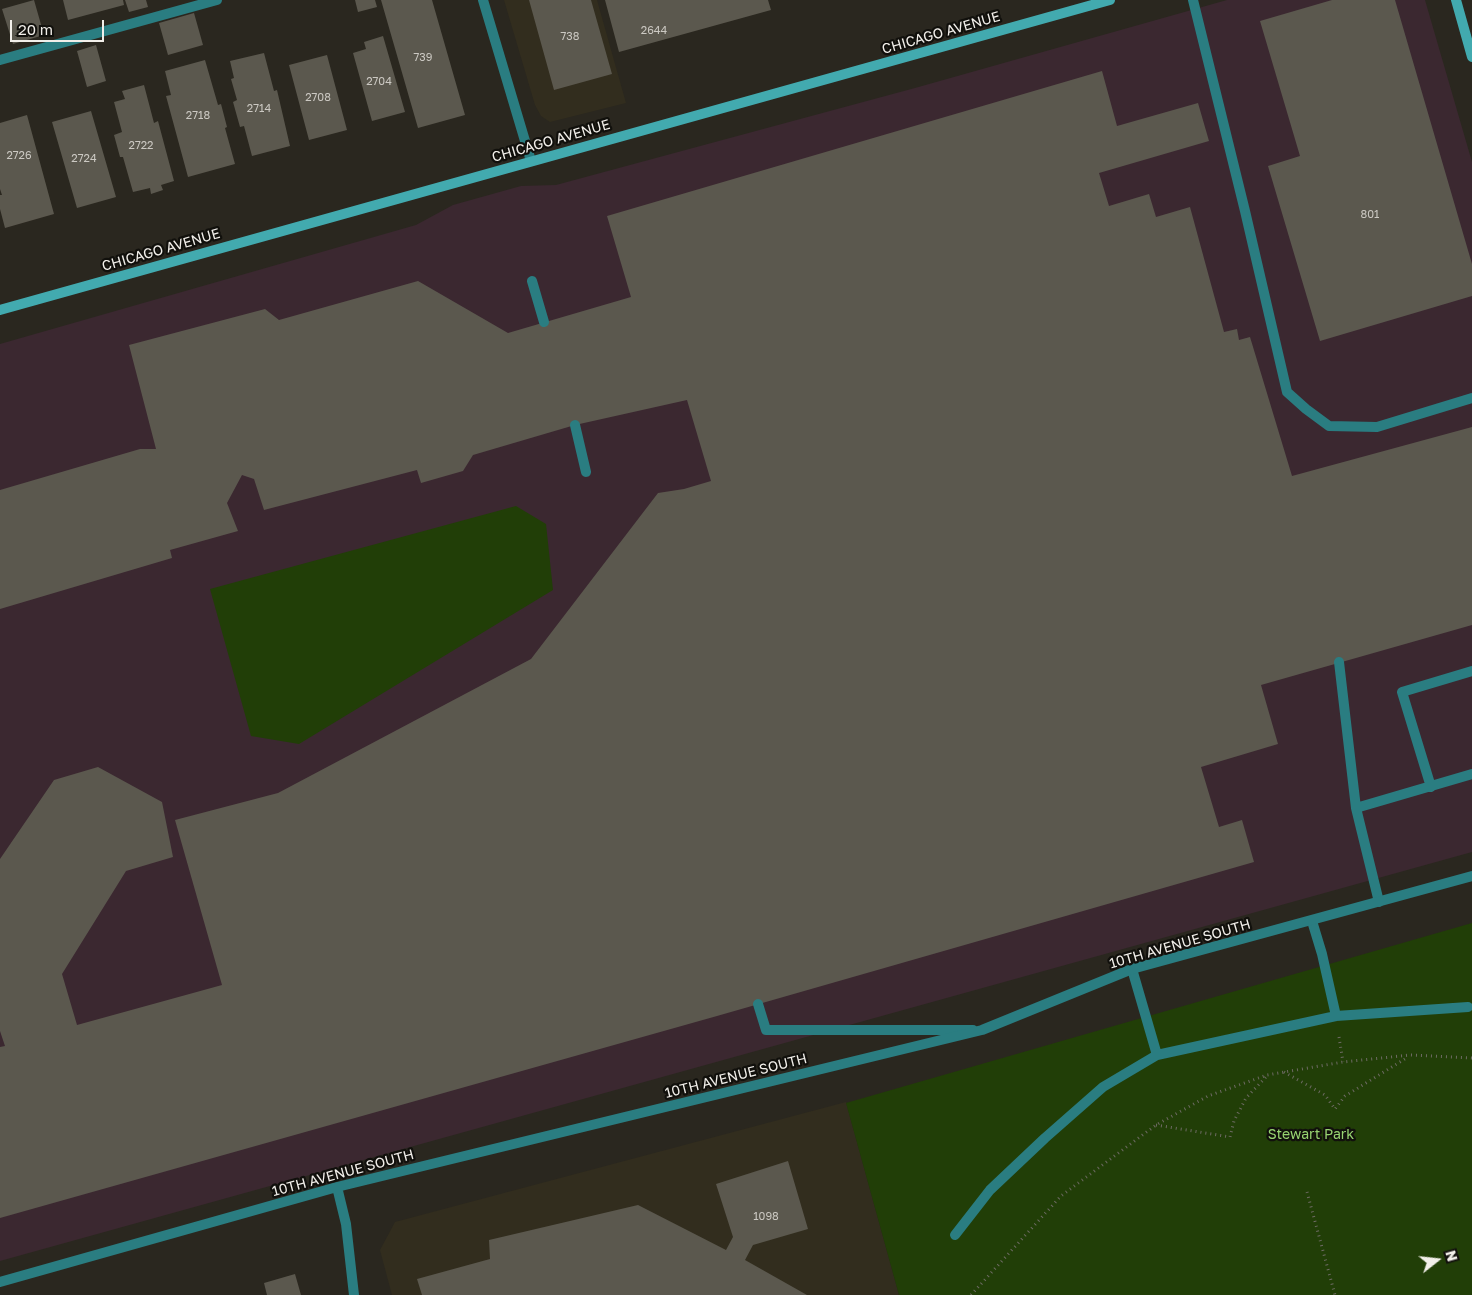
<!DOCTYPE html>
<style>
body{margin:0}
#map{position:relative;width:1472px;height:1295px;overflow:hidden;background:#2a271f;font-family:"Golos Text",sans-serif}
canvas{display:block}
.north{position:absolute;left:1412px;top:1235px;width:50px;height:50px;-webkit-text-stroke:4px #11100c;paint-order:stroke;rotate:74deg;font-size:14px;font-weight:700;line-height:20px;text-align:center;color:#f2efea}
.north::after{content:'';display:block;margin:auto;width:18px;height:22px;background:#f2efea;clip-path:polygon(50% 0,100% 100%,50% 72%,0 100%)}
.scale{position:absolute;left:10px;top:20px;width:94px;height:22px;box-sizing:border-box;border:2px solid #f2efea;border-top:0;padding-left:6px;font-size:15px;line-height:18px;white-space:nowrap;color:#f2efea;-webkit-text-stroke:4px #11100c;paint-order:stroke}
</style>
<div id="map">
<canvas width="1472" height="1295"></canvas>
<div class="north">N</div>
<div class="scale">20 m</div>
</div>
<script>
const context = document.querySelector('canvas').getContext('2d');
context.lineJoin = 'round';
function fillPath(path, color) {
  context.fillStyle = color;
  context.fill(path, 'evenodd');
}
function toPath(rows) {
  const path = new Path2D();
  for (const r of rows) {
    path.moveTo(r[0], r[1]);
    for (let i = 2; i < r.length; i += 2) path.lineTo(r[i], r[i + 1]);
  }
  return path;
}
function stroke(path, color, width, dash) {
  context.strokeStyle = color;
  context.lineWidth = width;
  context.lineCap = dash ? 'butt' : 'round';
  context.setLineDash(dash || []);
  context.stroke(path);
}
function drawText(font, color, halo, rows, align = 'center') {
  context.font = font + ' "Golos Text",sans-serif';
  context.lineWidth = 4.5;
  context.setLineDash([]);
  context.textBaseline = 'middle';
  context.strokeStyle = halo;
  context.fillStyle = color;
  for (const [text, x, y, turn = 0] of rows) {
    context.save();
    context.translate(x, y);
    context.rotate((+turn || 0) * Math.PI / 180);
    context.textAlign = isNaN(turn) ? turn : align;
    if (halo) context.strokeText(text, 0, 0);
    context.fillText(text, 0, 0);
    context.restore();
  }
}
fillPath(toPath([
 [504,0,597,0,626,103,550,122,541,116,535,105],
 [846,1102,899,1295,392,1295,380,1250,395,1222]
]), '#322d1e');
fillPath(toPath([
 [1227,0,1425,0,1472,162,1472,852,0,1261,0,344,416,225,453,205,521,186,556,185,915,88]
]), '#3b2830');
fillPath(toPath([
 [516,506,546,524,553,590,299,744,251,736,210,589],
 [1472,923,1472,1295,899,1295,846,1103]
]), '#213e07');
fillPath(toPath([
 [34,0,44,35,13,44,2,9],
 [63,0,123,0,124,5,68,20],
 [125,0,146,0,148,7,129,12],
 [355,0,375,0,377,7,358,12],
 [381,0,432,0,465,115,418,128],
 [529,0,591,0,612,74,554,90],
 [605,0,768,0,771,10,619,52],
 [1332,0,1395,0,1472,264,1472,296,1320,341,1268,166,1300,156,1260,21],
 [194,13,203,45,168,55,159,23],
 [383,36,405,112,372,121,353,53,366,49,364,42],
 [96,45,106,81,87,87,77,51],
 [264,53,274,91,277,90,290,146,252,156,244,126,240,127,233,102,237,100,231,79,234,78,230,61],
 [327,55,347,130,309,140,289,65],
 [205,60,218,105,221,104,227,127,225,128,235,164,188,177,166,96,171,95,165,71],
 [1102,71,1117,126,1198,103,1209,141,1099,173,1109,206,1149,194,1156,217,1190,207,1224,332,1237,329,1239,340,1250,337,1292,476,1472,427,1472,625,1261,685,1278,744,1201,767,1219,827,1242,820,1254,862,717,1016,0,1218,0,1047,5,1046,0,1031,0,859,54,780,98,767,162,802,173,857,126,871,62,974,77,1025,222,985,175,820,278,793,531,659,658,493,684,489,711,481,687,400,575,425,473,455,463,471,421,483,417,470,264,510,254,479,242,475,227,503,238,531,170,550,172,558,0,609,0,490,140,449,156,449,129,345,265,309,279,320,418,281,508,333,631,297,607,216],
 [144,85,154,123,158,121,174,181,161,185,163,190,151,194,150,188,133,192,123,157,120,157,114,135,122,132,114,102,125,99,122,91],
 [91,111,116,197,77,208,52,122],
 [27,115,54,214,5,228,0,209,0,195,2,195,0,189,0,123],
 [788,1161,808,1229,753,1245,745,1260,807,1295,422,1295,417,1279,490,1259,489,1240,638,1205,726,1250,733,1237,716,1184],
 [295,1274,301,1295,267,1295,264,1283]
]), '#5b584e');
stroke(toPath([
 [1339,1037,1343,1062],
 [1284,1072,1325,1095,1335,1109,1345,1096,1408,1057],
 [1156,1125,1230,1137,1234,1121,1246,1098,1266,1077],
 [1307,1192,1335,1295],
 [971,1295,1061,1196,1156,1125,1208,1096,1267,1075,1343,1062,1410,1055,1472,1058]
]), '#6e6b64', 3, [1, 4]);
stroke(toPath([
 [1193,0,1245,211,1287,392,1306,409,1329,426,1377,427,1472,398],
 [0,60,217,0],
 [532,281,544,322],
 [575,425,586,472],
 [1339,662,1356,808,1379,902],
 [1431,787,1402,692,1472,671],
 [1356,808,1472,774],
 [1312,921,1322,954,1336,1016,1468,1007],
 [1132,969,1157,1055],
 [758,1004,766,1030,973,1030],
 [955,1235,990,1190,1045,1138,1103,1087,1157,1055,1336,1016]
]), '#2a7d81', 10);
stroke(toPath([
 [483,0,531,161],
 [337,1187,346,1224,354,1295],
 [0,1282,337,1187,982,1030,1132,969,1472,876]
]), '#2a7d81', 10);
stroke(toPath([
 [1456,0,1472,57],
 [0,310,1110,0]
]), '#42aaaf', 10);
drawText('11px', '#ccc9c3', null, [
 ["2644",654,31],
 ["738",570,37],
 ["739",423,58],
 ["2704",379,82],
 ["2708",318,98],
 ["2714",259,109],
 ["2718",198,116],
 ["2722",141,146],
 ["2726",19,156],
 ["2724",84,159],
 ["801",1370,215],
 ["1098",766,1217]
]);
drawText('14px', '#f2efea', '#11100c', [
 ["CHICAGO AVENUE",941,33,-16],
 ["CHICAGO AVENUE",551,141,-16],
 ["CHICAGO AVENUE",161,250,-16],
 ["10TH AVENUE SOUTH",1180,944,-16],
 ["10TH AVENUE SOUTH",736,1076,-14],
 ["10TH AVENUE SOUTH",343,1173,-15]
]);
drawText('14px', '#97d370', '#11100c', [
 ["Stewart Park",1311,1135]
]);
</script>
